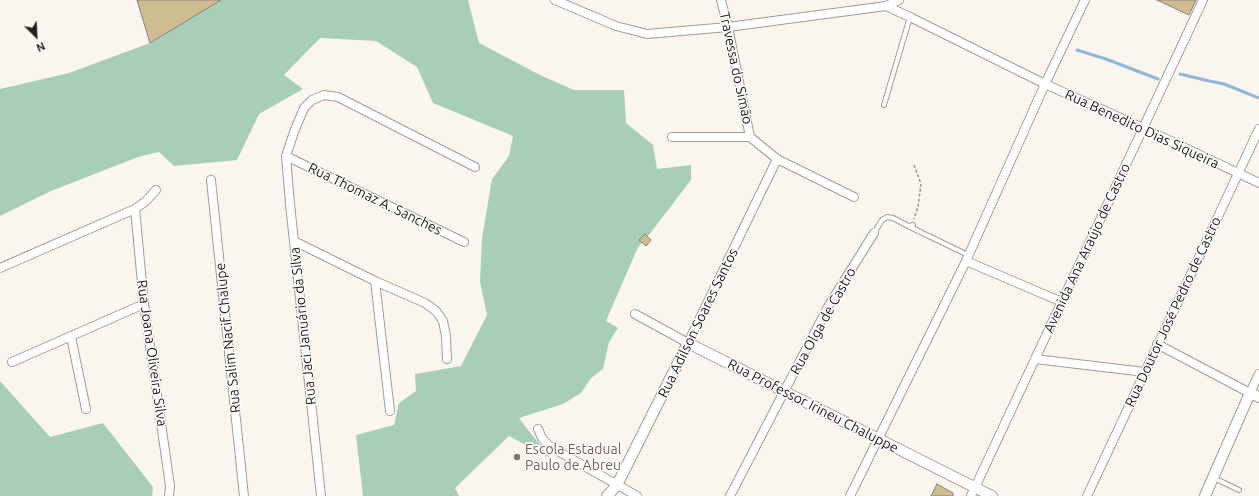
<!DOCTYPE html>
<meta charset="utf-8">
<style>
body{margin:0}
#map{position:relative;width:1259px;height:496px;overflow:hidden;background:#faf6ef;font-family:Ubuntu,sans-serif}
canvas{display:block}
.north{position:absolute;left:16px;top:16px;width:40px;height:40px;-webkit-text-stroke:3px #fff;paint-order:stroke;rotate:156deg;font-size:11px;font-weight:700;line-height:16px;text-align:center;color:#21201d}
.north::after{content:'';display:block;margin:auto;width:14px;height:18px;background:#21201d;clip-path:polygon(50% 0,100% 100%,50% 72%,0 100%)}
</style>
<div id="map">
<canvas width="1259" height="496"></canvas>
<div class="north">N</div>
</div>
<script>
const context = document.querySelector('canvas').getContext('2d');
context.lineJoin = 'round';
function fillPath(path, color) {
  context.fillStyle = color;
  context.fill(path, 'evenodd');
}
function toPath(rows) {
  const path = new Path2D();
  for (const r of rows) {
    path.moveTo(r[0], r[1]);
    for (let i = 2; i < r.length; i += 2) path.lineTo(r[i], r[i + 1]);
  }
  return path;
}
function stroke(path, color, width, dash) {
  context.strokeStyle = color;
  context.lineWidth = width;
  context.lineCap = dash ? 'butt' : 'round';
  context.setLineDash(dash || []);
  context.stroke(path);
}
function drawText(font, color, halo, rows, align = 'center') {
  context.font = font + ' Ubuntu,sans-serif';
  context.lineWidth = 3;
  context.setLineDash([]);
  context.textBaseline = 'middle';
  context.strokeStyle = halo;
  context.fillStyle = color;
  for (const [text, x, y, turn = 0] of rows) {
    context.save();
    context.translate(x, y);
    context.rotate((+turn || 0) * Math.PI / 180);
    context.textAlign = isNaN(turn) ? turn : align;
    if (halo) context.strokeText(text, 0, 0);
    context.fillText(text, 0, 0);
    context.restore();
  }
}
fillPath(toPath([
 [221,0,468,0,479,43,542,76,574,90,624,90,626,123,653,145,657,169,691,165,691,180,645,240,638,247,606,321,618,328,609,342,603,369,591,378,581,393,563,404,519,418,550,458,509,436,455,488,459,496,363,496,356,435,394,425,399,403,416,391,415,374,461,366,487,315,480,282,482,238,492,179,509,156,513,136,433,103,417,67,376,41,320,38,284,75,303,89,259,114,237,160,174,166,159,152,138,157,51,191,0,216,0,89,69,73,150,43],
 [0,381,50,437,103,423,153,487,152,496,0,496]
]), '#a9ceb8');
stroke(toPath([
 [1077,50,1106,59,1158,79],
 [1180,74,1205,80,1224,84,1259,98]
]), '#91b7d7', 3);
const building = toPath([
 [137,0,221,0,150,43,137,0],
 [1157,0,1196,0,1189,15,1157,0],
 [645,234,651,240,646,246,639,240,645,234],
 [937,484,953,493,953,496,931,496,937,484]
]);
fillPath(building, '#d0bc91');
stroke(building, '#84817a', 1);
const service = toPath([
 [884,105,910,17],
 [908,226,968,255],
 [874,233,882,220,887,217,893,218,908,226,913,225],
 [1214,478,1239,490]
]);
const minor = toPath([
 [555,0,616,26,647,34,728,27,886,6,910,17,1045,84,1143,128,1259,183],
 [721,0,728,27,750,137],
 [886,6,899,0],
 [672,137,750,137,777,159,854,197],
 [286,156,464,242],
 [211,180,244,496],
 [135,209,144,304,170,486,169,496],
 [294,241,375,281,425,303,436,311,443,321,446,336,447,359],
 [966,261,1062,302],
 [0,268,135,209,146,201,156,190],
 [375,281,390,411],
 [635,314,688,343,777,159],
 [71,337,86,409],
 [1157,344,1250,393,1259,374],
 [1035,359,1145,372],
 [12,362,144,304],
 [538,429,542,438,549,446,637,496],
 [321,496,290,204,286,156,294,132,304,108,312,100,324,95,338,97,475,167],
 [730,496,829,305,874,233],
 [850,496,966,261,1045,84,1085,0],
 [971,496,1203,0],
 [1087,496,1259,129]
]);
const tertiary = toPath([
 [607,496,617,485,688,343,992,496],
 [1205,496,1250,393,1259,397]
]);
stroke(service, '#a09d96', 6);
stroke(minor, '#a09d96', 10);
stroke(tertiary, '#a09d96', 12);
stroke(toPath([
 [914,165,921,184,918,207,914,219]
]), '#95928d', 1.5, [3, 2]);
stroke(service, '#fff', 4);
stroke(minor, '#fff', 8);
stroke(tertiary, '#fff', 10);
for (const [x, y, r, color] of [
 [517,457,4,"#8d6e63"]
]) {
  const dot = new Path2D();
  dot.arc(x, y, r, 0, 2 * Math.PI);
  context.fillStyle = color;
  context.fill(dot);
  stroke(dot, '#fff', 1.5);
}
drawText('14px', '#21201d', '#fff', [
 ["Travessa do Simão",736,68,78],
 ["Rua Benedito Dias Siqueira",1142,129,25],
 ["Rua Thomaz A. Sanches",375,199,26],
 ["Avenida Ana Araújo de Castro",1087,248,-65],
 ["Rua Doutor José Pedro de Castro",1173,312,-65],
 ["Rua Olga de Castro",823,321,-61],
 ["Rua Adilson Soares Santos",698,323,-64],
 ["Rua Jaci Januário da Silva",303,326,-96],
 ["Rua Salim Nacif Chalupe",228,338,-96],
 ["Rua Joana Oliveira Silva",152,353,82],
 ["Rua Professor Irineu Chaluppe",813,406,27]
]);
drawText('14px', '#785e54', '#fff', [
 ["Escola Estadual",525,449],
 ["Paulo de Abreu",525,465]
], 'left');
</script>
